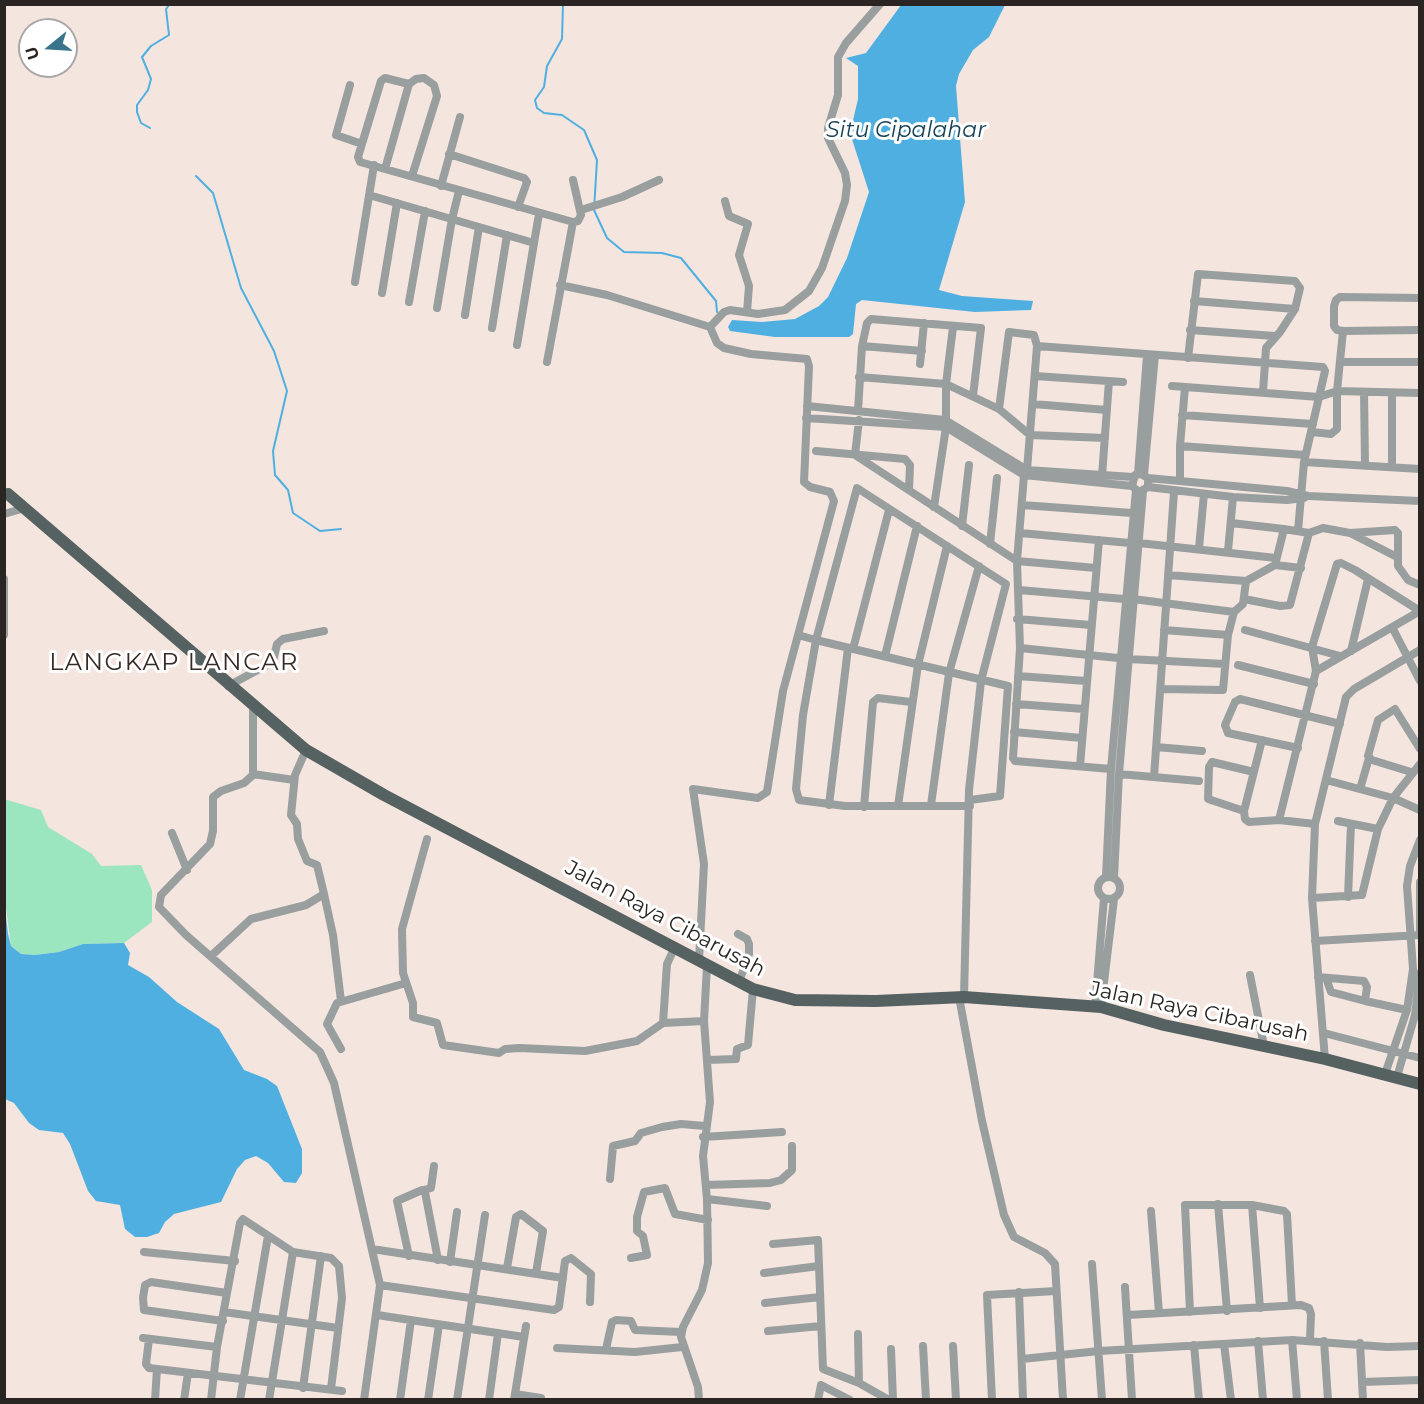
<!DOCTYPE html>
<style>
body{margin:0}
#map{position:relative;width:1424px;height:1404px;overflow:hidden;background:#f5e5df;font-family:Montserrat,sans-serif}
canvas{display:block}
.frame{position:absolute;inset:0;border:6px solid #2a2522;pointer-events:none}
.north{position:absolute;left:18px;top:18px;width:60px;height:60px;box-sizing:border-box;background:#fff;border:2px solid #aaa8a7;border-radius:50%;rotate:252deg;font-size:16px;font-weight:700;line-height:24px;text-align:center;color:#2a2522}
.north::after{content:'';display:block;margin:auto;width:21px;height:27px;background:#39738c;clip-path:polygon(50% 0,100% 100%,50% 72%,0 100%)}
</style>
<div id="map">
<canvas width="1424" height="1404"></canvas>
<div class="frame"></div>
<div class="north">U</div>
</div>
<script>
const context = document.querySelector('canvas').getContext('2d');
context.lineJoin = 'round';
function fillPath(path, color) {
  context.fillStyle = color;
  context.fill(path, 'evenodd');
}
function toPath(rows) {
  const path = new Path2D();
  for (const r of rows) {
    if (r.length === 3) {
      path.moveTo(r[0] + r[2], r[1]);
      path.arc(r[0], r[1], r[2], 0, 2 * Math.PI);
      continue;
    }
    path.moveTo(r[0], r[1]);
    for (let i = 2; i < r.length; i += 2) path.lineTo(r[i], r[i + 1]);
  }
  return path;
}
function stroke(path, color, width, dash) {
  context.strokeStyle = color;
  context.lineWidth = width;
  context.lineCap = dash ? 'butt' : 'round';
  context.setLineDash(dash || []);
  context.stroke(path);
}
function drawText(font, color, halo, rows, align = 'center') {
  context.font = font + ' Montserrat,sans-serif';
  context.lineWidth = 6;
  context.setLineDash([]);
  context.textBaseline = 'middle';
  context.strokeStyle = halo;
  context.fillStyle = color;
  for (const [text, x, y, turn = 0] of rows) {
    context.save();
    context.translate(x, y);
    context.rotate((+turn || 0) * Math.PI / 180);
    context.textAlign = isNaN(turn) ? turn : align;
    if (halo) context.strokeText(text, 0, 0);
    context.fillText(text, 0, 0);
    context.restore();
  }
}
fillPath(toPath([
 [4,799,41,810,48,827,92,854,101,866,141,865,152,890,152,922,124,943,83,944,59,952,35,955,21,954,11,946,5,900]
]), '#9ce6bf');
fillPath(toPath([
 [901,5,1005,5,989,37,973,50,959,74,956,86,965,202,939,290,962,296,1033,301,1031,310,975,312,862,300,856,304,853,334,849,337,775,337,730,331,728,327,732,320,762,322,795,319,819,306,828,297,847,258,869,192,850,133,858,99,858,66,846,58,866,53],
 [4,900,8,934,11,946,21,954,35,955,59,952,83,944,124,943,130,953,128,965,149,977,177,1002,219,1029,244,1070,267,1079,277,1086,302,1149,302,1173,296,1183,284,1182,268,1163,256,1156,245,1160,237,1169,221,1202,174,1214,165,1222,159,1233,147,1237,135,1237,125,1229,120,1205,96,1201,88,1191,70,1144,63,1133,39,1130,29,1123,14,1103,5,1099]
]), '#4fafe0');
stroke(toPath([
 [563,4,562,39,547,66,544,87,535,100,537,108,544,113,562,115,584,130,597,160,594,210,607,238,624,252,662,253,681,258,716,301,717,312],
 [150,128,141,123,137,112,137,105,148,90,151,79,142,57,151,46,169,35,166,9,170,4],
 [196,176,213,193,241,288,274,351,287,391,273,451,275,475,288,490,293,513,320,531,341,529]
]), '#4fafe0', 2);
stroke(toPath([
 [409,84,385,78,381,81,358,157,360,162,573,222],
 [350,85,336,135,362,144],
 [449,154,524,178,527,182,518,207],
 [385,169,409,84,416,79,424,78,434,85,437,96,412,176],
 [441,186,460,117],
 [369,195,534,243,517,345],
 [725,201,729,216,748,224,739,255,749,286,747,312],
 [581,210,622,197,659,180],
 [534,243,539,214],
 [355,282,374,165],
 [560,285,607,295,710,327],
 [382,293,397,203],
 [1420,298,1340,297,1336,300,1334,306,1334,326,1337,330,1343,331,1420,330],
 [1194,301,1295,309],
 [409,302,425,211],
 [437,308,452,219,459,191],
 [465,315,479,227],
 [492,328,507,235],
 [1190,330,1275,336],
 [862,346,922,351],
 [1037,346,1323,367,1325,371,1304,462,1298,531],
 [1188,358,1198,274,1295,281,1300,288,1295,309,1280,332,1266,348,1263,392],
 [547,362,573,222,578,221,581,215,573,180],
 [1342,362,1420,362],
 [920,364,924,323],
 [1035,376,1123,382],
 [859,377,946,384,999,409,1030,435,1105,438],
 [1172,386,1319,397,1337,391,1420,393],
 [1364,392,1365,465],
 [1392,393,1392,467],
 [1033,404,1107,410],
 [807,406,945,420,1027,470,1133,477],
 [999,409,1009,332,1034,335,1037,346,1027,470],
 [858,411,862,346,867,323,871,319,981,328,973,396],
 [1182,415,1313,424],
 [806,418,946,427,1024,475,1132,486,1139,492,1148,487,1148,478,1141,474,1135,475,1132,486],
 [859,420,855,455,1017,561,1096,568],
 [1312,432,1331,434,1337,429,1337,391,1343,331],
 [1180,446,1305,455],
 [816,451,905,459,910,465,909,489],
 [1304,462,1420,469],
 [1138,474,1147,355],
 [1024,475,1017,561,1020,648,1013,758,1015,761,1111,769],
 [1144,475,1155,355],
 [1102,476,1109,381],
 [1148,478,1287,491,1308,496,1420,501],
 [1180,481,1180,446,1185,387],
 [1148,487,1233,497,1287,500,1304,498],
 [1022,505,1132,513],
 [934,507,946,427,946,384,953,327],
 [4,514,25,508],
 [1231,523,1284,529],
 [962,526,969,465],
 [1020,533,1130,543],
 [1352,534,1397,557],
 [1139,543,1276,558],
 [990,544,997,478],
 [1199,548,1204,494],
 [1228,551,1233,497],
 [1275,565,1301,568],
 [1168,575,1246,581],
 [4,579,4,635],
 [1019,590,1124,599],
 [1133,599,1234,612],
 [1244,599,1280,606,1290,605,1309,533],
 [1017,619,1091,625],
 [1392,627,1420,681],
 [1164,630,1228,635],
 [1245,630,1340,656],
 [798,635,816,640,857,488,1006,584,981,681,969,790,964,997],
 [1020,648,1128,659,1225,664],
 [853,649,889,510],
 [1351,651,1368,579],
 [885,656,917,526],
 [1238,665,1314,684],
 [1316,671,1312,647,1337,564,1341,563,1355,570,1420,611],
 [1018,676,1086,681],
 [228,686,269,664,274,657,277,644,283,639,324,631],
 [1161,689,1223,690,1228,635,1234,612,1243,604,1246,581,1275,565,1284,529,1309,533,1323,528,1350,533,1395,530,1398,533,1398,566,1408,580,1420,585],
 [253,704,253,775,244,783,221,791,213,797,213,831,210,844,161,895,159,907,186,935,320,1052,334,1083,380,1285,364,1400],
 [1016,704,1084,709],
 [1014,732,1082,738],
 [1262,740,1244,811,1245,819,1249,822,1279,820,1315,824],
 [1156,747,1202,751],
 [1298,748,1228,733,1225,725,1235,702,1240,699,1340,724],
 [1080,766,1099,540],
 [1411,772,1372,760,1368,756,1378,720,1395,709,1420,749],
 [253,774,294,780],
 [1119,774,1199,781],
 [1154,777,1174,492],
 [1326,780,1393,798,1420,810],
 [1360,789,1369,758],
 [970,800,1000,796,1008,686,816,640,803,715,796,789,799,800,845,806,970,806],
 [829,805,848,648],
 [931,805,949,673,979,566],
 [898,806,918,665,947,546],
 [864,807,873,702,878,698,911,702],
 [1244,811,1208,799,1209,767,1212,762,1254,772],
 [1279,820,1316,671,1420,611],
 [1338,821,1378,829],
 [172,833,187,870],
 [427,839,402,929,403,973,413,1003,413,1017,437,1023,443,1045,499,1053,505,1049,519,1048,585,1051,637,1041,663,1023,704,1021],
 [1106,877,1111,769,1136,490],
 [1109,888,11],
 [1114,878,1119,774,1143,491],
 [1420,882,1420,930],
 [324,894,333,935,341,1001],
 [1348,897,1351,824],
 [1312,898,1362,895,1378,829,1393,798,1420,764],
 [738,934,747,939,749,944,749,954,739,982],
 [1315,941,1420,935],
 [211,956,251,919,306,905,324,894,317,865,307,861,298,839,297,824,291,815,295,775,306,750],
 [699,961,704,864,693,789,758,798,767,792,783,691,834,501,830,492,810,487,804,482,809,366,807,359,751,354,724,348,717,343,710,327,724,312,730,310,758,314,785,310,809,291,822,268,845,201,847,185,845,173,828,138,828,128,838,95,838,57,846,43,880,4],
 [1250,975,1264,1046],
 [1318,977,1364,981,1367,987,1365,1001,1407,1010],
 [1326,978,1331,992,1365,1001],
 [959,997,982,1121,1004,1215,1014,1237,1045,1253,1055,1264,1063,1400],
 [1095,1007,1104,898],
 [1101,1007,1114,899],
 [663,1023,667,964,674,949],
 [1324,1033,1420,1058],
 [341,1049,327,1024,337,1003,406,983],
 [1325,1059,1312,898,1315,824,1346,697,1354,689,1420,650],
 [707,1060,736,1059,737,1049,748,1045,753,989],
 [1385,1074,1407,1010,1413,969,1407,886,1410,866,1420,840],
 [1397,1077,1415,1015,1420,973],
 [703,1137,782,1132],
 [610,1179,613,1146,635,1141,641,1133,662,1127,681,1124,705,1126],
 [706,1185,770,1183,781,1180,792,1170,792,1146],
 [424,1190,431,1188,434,1166],
 [707,1199,767,1206],
 [1218,1204,1227,1311],
 [1252,1205,1260,1308],
 [1151,1211,1159,1313],
 [773,1244,818,1240,823,1369,859,1383,889,1400],
 [372,1249,563,1278],
 [144,1252,235,1261],
 [409,1256,397,1201,422,1190,425,1192,438,1260],
 [631,1258,647,1255,643,1236,637,1231,637,1217,644,1192,665,1188,675,1214,708,1220],
 [450,1262,457,1212],
 [1092,1264,1102,1400],
 [507,1268,516,1217,521,1214,543,1231,536,1273],
 [764,1273,819,1266],
 [380,1285,554,1310,559,1307,565,1261,571,1258,591,1274,590,1302],
 [1125,1287,1132,1400],
 [1019,1292,1023,1400],
 [765,1303,820,1297],
 [224,1312,338,1328],
 [1190,1312,1185,1205,1252,1205,1284,1211,1287,1214,1292,1305],
 [377,1315,524,1337],
 [1128,1315,1301,1305,1309,1308,1311,1314,1310,1340],
 [223,1321,144,1310,143,1298,145,1285,151,1282,227,1293],
 [768,1331,821,1326],
 [858,1334,859,1383],
 [143,1338,217,1347],
 [149,1339,146,1364,149,1368,342,1391],
 [1292,1340,1297,1400],
 [1258,1341,1263,1400],
 [1324,1341,1328,1400],
 [1360,1343,1363,1400],
 [1224,1344,1231,1400],
 [1194,1345,1199,1400],
 [923,1346,926,1400],
 [953,1346,956,1400],
 [557,1348,635,1352,682,1347],
 [606,1349,612,1322,616,1320,631,1321,635,1330,681,1332],
 [891,1349,893,1400],
 [1022,1359,1099,1351,1292,1340,1387,1347,1420,1346],
 [1362,1382,1420,1380],
 [303,1388,321,1256],
 [515,1394,541,1398],
 [155,1400,157,1369],
 [184,1400,188,1373],
 [211,1400,217,1347,240,1223,243,1219,293,1252,331,1258,339,1266,342,1298,331,1389],
 [240,1400,268,1236],
 [269,1400,293,1252],
 [400,1400,411,1320],
 [428,1400,439,1325],
 [457,1400,485,1215],
 [489,1400,498,1333],
 [514,1400,526,1326],
 [699,1400,698,1387,681,1337,683,1327,702,1290,708,1263,707,1199,703,1156,710,1102,704,1021,707,966],
 [818,1400,821,1385,850,1400],
 [992,1400,987,1295,1056,1291]
]), '#989f9e', 8);
stroke(toPath([
 [8,494,306,750,384,795,753,989,795,1000,876,1001,964,997,1101,1007,1164,1025,1325,1059,1420,1084]
]), '#556261', 12);
drawText('21px', '#2a2522', '#fff', [
 ["Jalan Raya Cibarusah",665,919,28],
 ["Jalan Raya Cibarusah",1199,1012,12]
]);
drawText('italic 22px', '#194257', '#fff', [
 ["Situ Cipalahar",906,131]
]);
context.letterSpacing = '1.5px';
drawText('24px', '#362a25', '#fff', [
 ["LANGKAP LANCAR",174,663]
]);
context.letterSpacing = '0px';
</script>
